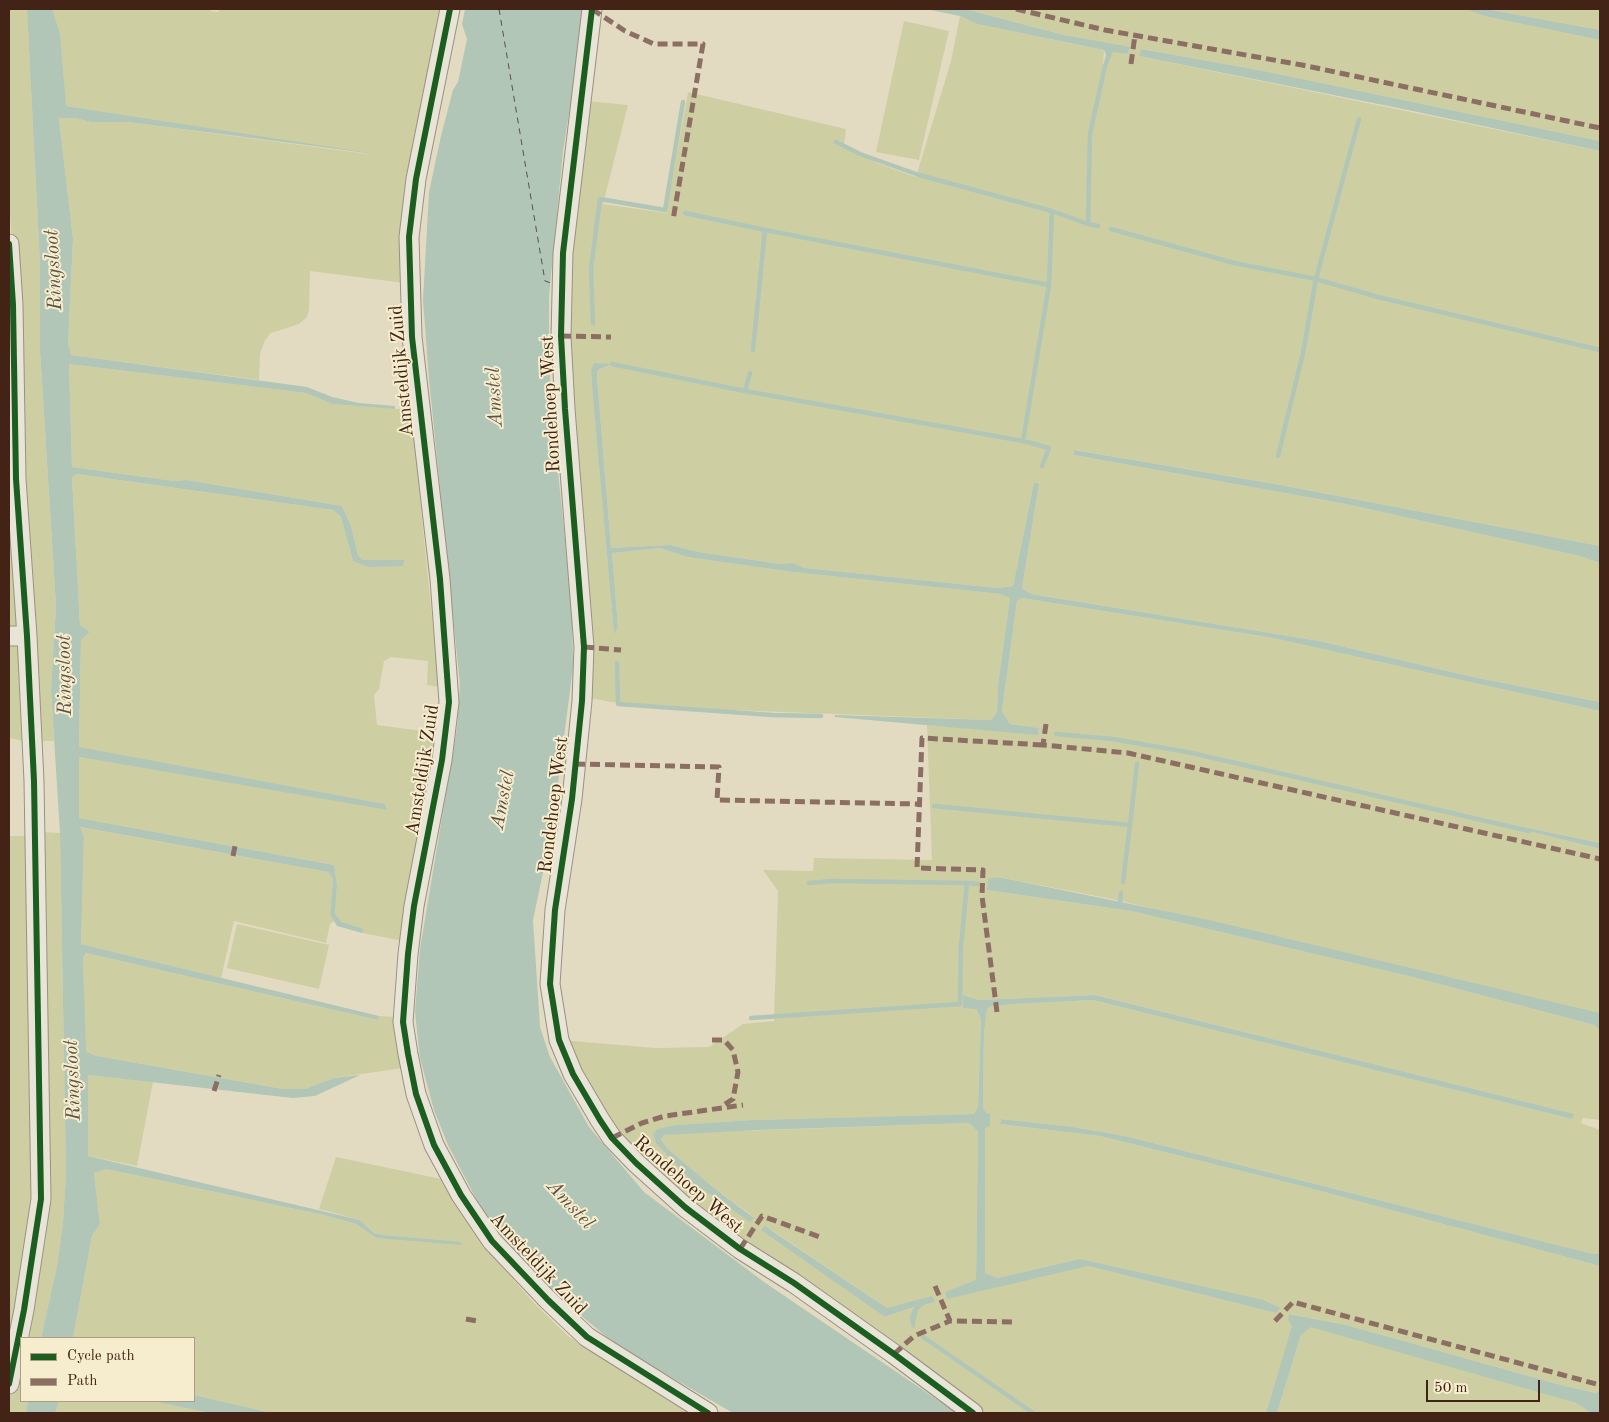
<!DOCTYPE html>
<style>
body{margin:0}
#map{position:relative;width:1609px;height:1422px;overflow:hidden;background:#e3dbc1;font-family:"Old Standard TT",serif}
canvas{display:block}
.frame{position:absolute;inset:0;border:10px solid #432315;pointer-events:none}
.legend{position:absolute;left:20px;top:1337px;width:175px;height:65px;box-sizing:border-box;background:#f6edce;border:1px solid #ae9c84;margin:0;padding:6px 9px;list-style:none;font-size:15px;color:#432315}
.legend li{display:flex;align-items:center;gap:10px;height:25px}
.legend b{width:25px;border:1px solid #ae9c84}
.scale{position:absolute;left:1426px;top:1380px;width:114px;height:22px;box-sizing:border-box;border:2px solid #432315;border-top:0;padding-left:6px;font-size:15px;line-height:18px;white-space:nowrap;color:#432315;-webkit-text-stroke:4px #f6edce;paint-order:stroke}
</style>
<div id="map">
<canvas width="1609" height="1422"></canvas>
<div class="frame"></div>
<ul class="legend">
<li><b style="height:6px;background:#1b5e20"></b>Cycle path</li>
<li><b style="height:6px;background:#8d6e63"></b>Path</li>
</ul>
<div class="scale">50 m</div>
</div>
<script>
const context = document.querySelector('canvas').getContext('2d');
context.lineJoin = 'round';
function fillPath(path, color) {
  context.fillStyle = color;
  context.fill(path, 'evenodd');
}
function toPath(rows) {
  const path = new Path2D();
  for (const r of rows) {
    path.moveTo(r[0], r[1]);
    for (let i = 2; i < r.length; i += 2) path.lineTo(r[i], r[i + 1]);
  }
  return path;
}
function stroke(path, color, width, dash) {
  context.strokeStyle = color;
  context.lineWidth = width;
  context.lineCap = dash ? 'butt' : 'round';
  context.setLineDash(dash || []);
  context.stroke(path);
}
function drawText(font, color, halo, rows, align = 'center') {
  context.font = font + ' "Old Standard TT",serif';
  context.lineWidth = 4;
  context.setLineDash([]);
  context.textBaseline = 'middle';
  context.strokeStyle = halo;
  context.fillStyle = color;
  for (const [text, x, y, turn = 0] of rows) {
    context.save();
    context.translate(x, y);
    context.rotate((+turn || 0) * Math.PI / 180);
    context.textAlign = isNaN(turn) ? turn : align;
    if (halo) context.strokeText(text, 0, 0);
    context.fillText(text, 0, 0);
    context.restore();
  }
}
fillPath(toPath([
 [9,9,27,9,40,264,40,351,56,606,51,690,54,741,36,741,25,442,9,199],
 [52,9,210,9,210,11,219,12,219,9,444,9,405,283,310,271,309,310,307,317,299,324,271,333,265,340,260,354,259,380,70,355,68,344,73,239,59,118,75,118,91,122,128,122,376,155,66,106],
 [965,9,1465,9,1484,16,1600,40,1600,141,1264,71,1141,49,1139,56,1600,151,1600,546,1275,484,1075,450,1074,455,1346,504,1580,556,1600,563,1600,702,1473,677,1319,641,1031,594,1022,588,1039,484,1034,482,1013,586,997,588,805,568,792,563,780,564,699,552,670,545,611,548,597,377,598,370,611,365,591,370,614,633,618,627,612,553,660,548,687,557,793,572,1002,594,1010,598,998,685,997,712,991,720,730,710,611,702,585,697,570,410,569,252,587,101,628,105,603,204,666,213,688,92,846,129,844,146,877,163,916,177,951,61,960,16,977,24,1104,50,1103,66,1107,67,1113,51,1128,54,1130,48,1064,35],
 [1486,9,1600,9,1600,30],
 [904,21,949,31,919,160,876,152],
 [69,364,306,393,332,404,411,410,439,687,427,685,428,661,391,657,384,661,379,689,374,695,377,725,437,733,404,941,362,933,364,929,342,922,335,914,337,885,334,865,79,818,79,757,388,809,385,804,79,748,81,640,90,632,80,625,72,477,75,474,333,510,341,517,353,561,404,560,363,560,358,555,351,526,342,506,187,480,174,481,72,467],
 [16,509,19,631,9,632,9,536],
 [1022,598,1273,638,1600,711,1600,843,1525,827,1530,831,1600,849,1600,1013,1112,899,998,877,987,890,1131,911,1413,977,1594,1025,1600,1030,1600,1120,1583,1118,1581,1123,1600,1130,1600,1253,1594,1254,1561,1246,1125,1136,1073,1127,1001,1119,1000,1124,1100,1136,1298,1185,1600,1266,1600,1390,1596,1393,1561,1385,1346,1325,1290,1314,1288,1320,1293,1325,1266,1413,973,1413,777,1276,607,1128,561,1040,655,1048,709,1047,743,1024,774,1021,778,891,763,870,813,871,814,858,932,860,927,725,1038,734,1039,728,1010,724,1002,711,1017,601],
 [964,995,979,1000,1095,995,1573,1114,1572,1119,1093,1000,1014,1004,991,1006,987,1009,984,1033,983,1107,987,1114,990,1113,990,1125,985,1128,984,1273,997,1278,1080,1259,1276,1313,1088,1266,945,1292,976,1281,978,1132,969,1123,681,1133,664,1135,661,1138,667,1148,714,1188,754,1217,695,1184,653,1134,676,1125,753,1120,974,1114,978,1108,981,1019,976,1009],
 [766,1226,887,1308,935,1302,924,1305,918,1310,914,1325,915,1307,885,1317],
 [9,645,19,645,23,741,9,738],
 [79,827,328,872,333,879,330,914,334,921,330,924,326,943,234,921,221,978,81,944,84,837],
 [39,832,60,833,66,1173,63,1222,57,1266,41,1338,21,1338,21,1401,28,1401,26,1413,9,1413,9,1389,35,1272],
 [9,836,26,836,31,1180,31,1211,9,1338],
 [237,924,329,945,319,989,227,968],
 [86,953,378,1020,379,1016,397,1017,403,1068,334,1078,305,1089,283,1089,97,1056,85,1052,83,958],
 [88,1075,153,1082,137,1166,88,1156],
 [336,1157,441,1179,490,1253,534,1303,568,1336,688,1413,272,1413,194,1395,194,1338,73,1338,92,1236,100,1224,94,1173,106,1169,324,1215,356,1224,376,1238,461,1243,383,1235,374,1233,360,1220,319,1209],
 [1311,1326,1576,1403,1591,1413,1277,1413,1301,1335],
 [59,1401,152,1401,210,1413,55,1413]
]), '#cecea3');
fillPath(toPath([
 [27,9,52,9,60,34,66,106,376,154,128,122,91,122,75,118,59,118,73,239,68,344,71,355,307,387,332,397,359,403,395,406,395,409,332,404,306,393,69,364,72,467,174,481,187,480,342,506,351,526,358,555,363,560,404,560,403,566,369,567,353,561,341,517,333,510,76,474,72,477,80,625,90,632,81,640,79,747,385,804,388,810,79,757,79,818,334,865,337,885,335,914,342,922,364,929,362,933,337,926,334,921,330,914,333,879,328,872,80,827,84,837,81,944,379,1016,378,1020,86,953,83,958,86,1052,97,1056,283,1089,305,1089,334,1078,360,1075,315,1096,293,1098,88,1075,88,1156,360,1220,374,1233,383,1235,461,1242,461,1245,376,1238,356,1224,324,1215,106,1169,94,1173,100,1224,92,1236,73,1338,41,1338,57,1266,63,1222,66,1173,60,833,51,690,56,606,40,351,40,264],
 [465,9,585,9,563,151,549,296,549,358,552,414,572,607,573,667,552,830,533,920,540,1027,550,1057,589,1127,644,1192,764,1282,957,1413,733,1413,631,1354,602,1333,561,1299,509,1247,482,1210,448,1145,434,1110,420,1058,415,1012,420,949,457,728,460,685,429,379,423,300,429,192,441,136,453,90,458,82,467,39,462,24],
 [926,9,965,9,1064,35,1130,47,1128,54,1113,52,1107,67,1103,66,1106,55,1104,50,977,24,960,16],
 [1465,9,1486,9,1600,30,1600,40,1484,16],
 [1141,49,1264,71,1600,141,1600,151,1408,110,1139,56],
 [594,363,612,364,598,370,597,377,611,548,670,545,699,552,780,564,792,563,805,568,997,588,1013,586,1034,482,1039,484,1022,588,1031,594,1319,641,1473,677,1600,702,1600,711,1273,638,1022,598,1017,601,1002,711,1010,724,1039,728,1038,735,835,717,835,715,991,720,997,712,998,685,1010,598,1001,594,793,572,687,557,660,548,612,553,618,627,614,634,593,397,591,370],
 [1074,450,1275,484,1600,546,1600,563,1580,556,1346,504,1074,455],
 [1524,827,1600,843,1600,849,1529,831],
 [998,877,1209,920,1600,1013,1600,1030,1594,1025,1413,977,1131,911,987,890,988,879],
 [963,995,979,1000,1095,995,1574,1114,1572,1119,1093,1000,1014,1004,991,1006,987,1009,984,1033,983,1107,987,1114,990,1113,990,1126,985,1128,985,1273,997,1278,1080,1259,1263,1300,1280,1308,1276,1313,1088,1266,947,1299,945,1292,976,1280,978,1132,969,1123,759,1130,664,1135,661,1139,667,1148,714,1188,754,1218,750,1222,695,1184,656,1143,653,1134,658,1129,676,1125,753,1120,974,1114,978,1107,981,1019,976,1009,963,1008],
 [1001,1119,1073,1127,1125,1136,1561,1246,1594,1254,1600,1253,1600,1266,1298,1185,1100,1136,1000,1124],
 [765,1226,887,1308,932,1296,935,1302,924,1305,918,1310,914,1329,911,1325,910,1317,914,1307,885,1317,761,1230],
 [1289,1314,1346,1325,1561,1385,1596,1393,1600,1390,1600,1413,1591,1413,1576,1403,1311,1327,1301,1335,1277,1413,1266,1413,1292,1326,1288,1320],
 [194,1395,272,1413,210,1413,152,1401,194,1401],
 [28,1401,59,1401,55,1413,26,1413]
]), '#b1c6b6');
stroke(toPath([
 [836,142,860,154,919,175,1052,211],
 [685,213,765,230,753,350],
 [1098,226,1088,224,1090,134,1105,66],
 [1111,229,1234,263,1316,279,1378,297,1600,350],
 [765,230,1049,285],
 [593,323,591,269,600,199,665,210,683,102],
 [612,364,745,391,750,373],
 [745,391,1023,441,1049,448,1042,466],
 [1023,441,1049,285,1052,211,1088,224],
 [1278,456,1303,353,1316,279,1359,119],
 [617,663,618,704,772,715,821,716],
 [1056,734,1113,739,1192,753,1529,831],
 [934,806,1130,825,1137,764],
 [1123,882,1130,825],
 [967,883,978,884],
 [1120,904,1121,893],
 [751,1018,960,1004,961,946,967,883,832,881,809,883],
 [922,1336,1033,1413]
]), '#b1c6b6', 4.5);
stroke(toPath([
 [499,9,545,281,551,283]
]), '#5e5144', 1, [6, 5]);
const minor = toPath([
 [450,9,416,179,409,237,412,337,440,579,449,702,442,760,414,906,408,954,403,1022,408,1054,416,1094,434,1145,461,1195,492,1241,548,1300,587,1337,708,1413],
 [592,9,563,253,561,336,565,409,584,647,582,701,572,799,555,910,550,984,559,1040,573,1074,600,1120,612,1138,636,1163,686,1208,740,1249,794,1283,894,1354,973,1413],
 [9,244,13,305,16,479,27,636,34,781,41,1199,24,1310,9,1384],
 [9,636,27,636]
]);
stroke(minor, '#9a9181', 21);
stroke(minor, '#e8e4d7', 19);
stroke(toPath([
 [592,9,625,31,654,44,703,44,673,220],
 [1016,9,1105,30,1302,65,1600,128],
 [1131,64,1135,35],
 [561,336,611,337],
 [584,647,621,650],
 [1046,724,1043,745,1128,753,1600,859],
 [575,764,719,767,717,800,918,804],
 [233,856,235,846],
 [997,1012,982,896,983,870,917,868,922,738,1043,745],
 [712,1040,724,1040,733,1050,738,1072,733,1099,722,1106],
 [214,1091,219,1075],
 [612,1138,642,1123,665,1116,743,1105],
 [740,1249,762,1216,820,1237],
 [935,1286,950,1321,1016,1322],
 [466,1319,477,1321],
 [1275,1321,1293,1302,1600,1385],
 [894,1354,914,1336,950,1321]
]), '#8d6e63', 5, [10, 5]);
stroke(toPath([
 [450,9,416,179,409,237,412,337,440,579,449,702,442,760,414,906,408,954,403,1022,408,1054,416,1094,434,1145,461,1195,492,1241,548,1300,587,1337,708,1413],
 [592,9,563,253,561,336,565,409,584,647,582,701,572,799,555,910,550,984,559,1040,573,1074,600,1120,612,1138,636,1163,686,1208,740,1249,794,1283,894,1354,973,1413],
 [9,244,13,305,16,479,27,636,34,781,41,1199,24,1310,9,1384]
]), '#1b5e20', 6);
drawText('19px', '#432315', '#f6edce', [
 ["Amsteldijk Zuid",402,371,-95],
 ["Rondehoep West",551,404,-93],
 ["Amsteldijk Zuid",423,770,-81],
 ["Rondehoep West",554,805,-83],
 ["Rondehoep West",688,1185,41],
 ["Amsteldijk Zuid",538,1264,47]
]);
drawText('italic 20px', '#5e5144', '#f6edce', [
 ["Ringsloot",54,270,-93],
 ["Amstel",495,397,-93],
 ["Ringsloot",65,675,-91],
 ["Amstel",503,800,-79],
 ["Ringsloot",73,1080,-92],
 ["Amstel",570,1205,47]
]);
</script>
